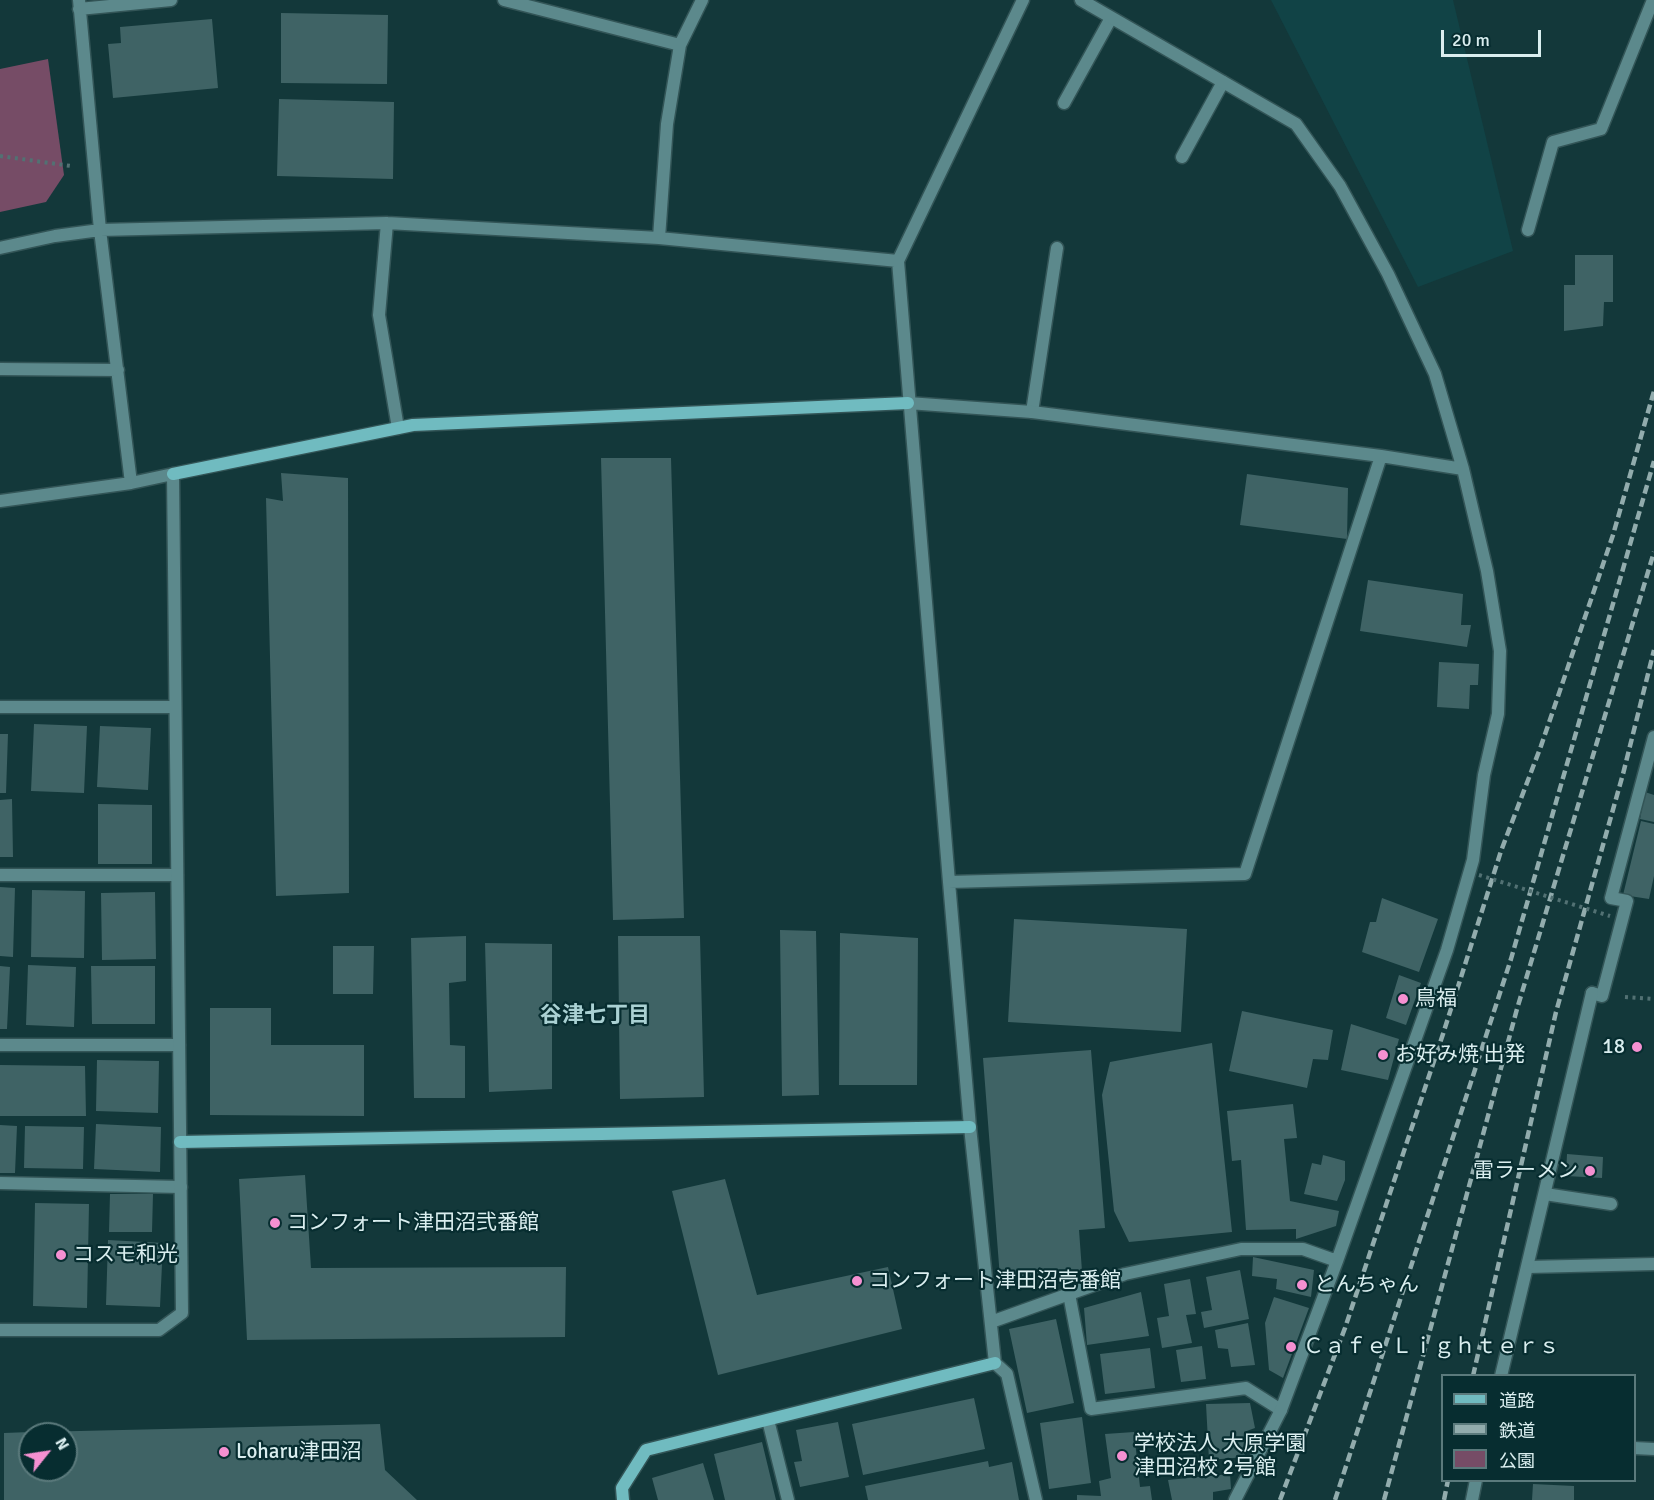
<!DOCTYPE html>
<meta charset="utf-8">
<style>
body{margin:0}
#map{position:relative;width:1654px;height:1500px;overflow:hidden;background:#13383a;font-family:Signika,"Noto Sans JP",sans-serif}
canvas{display:block}
.legend{position:absolute;left:1441px;top:1374px;width:195px;height:108px;box-sizing:border-box;background:#072d30;border:2px solid #5b7a7c;margin:0;padding:8px 10px;list-style:none;font-size:18px;color:#daeeef}
.legend li{display:flex;align-items:center;gap:12px;height:30px}
.legend b{width:30px;border:2px solid #5b7a7c}
.north{position:absolute;left:18px;top:1422px;width:60px;height:60px;box-sizing:border-box;background:#072d30;border:2px solid #5b7a7c;border-radius:50%;rotate:60deg;font-size:16px;font-weight:700;line-height:24px;text-align:center;color:#daeeef}
.north::after{content:'';display:block;margin:auto;width:21px;height:27px;background:#f590d1;clip-path:polygon(50% 0,100% 100%,50% 72%,0 100%)}
.scale{position:absolute;left:1441px;top:30px;width:100px;height:27px;box-sizing:border-box;border:3px solid #daeeef;border-top:0;padding-left:8px;font-size:18px;line-height:21px;white-space:nowrap;color:#daeeef;-webkit-text-stroke:4px #072d30;paint-order:stroke}
</style>
<div id="map">
<canvas width="1654" height="1500"></canvas>
<ul class="legend">
<li><b style="height:8px;background:#70bbc0"></b>道路</li>
<li><b style="height:8px;background:#92acad"></b>鉄道</li>
<li><b style="height:16px;background:#764c66"></b>公園</li>
</ul>
<div class="north">N</div>
<div class="scale">20 m</div>
</div>
<script>
const context = document.querySelector('canvas').getContext('2d');
context.lineJoin = 'round';
function fillPath(path, color) {
  context.fillStyle = color;
  context.fill(path, 'evenodd');
}
function toPath(rows) {
  const path = new Path2D();
  for (const r of rows) {
    path.moveTo(r[0], r[1]);
    for (let i = 2; i < r.length; i += 2) path.lineTo(r[i], r[i + 1]);
  }
  return path;
}
function stroke(path, color, width, dash) {
  context.strokeStyle = color;
  context.lineWidth = width;
  context.lineCap = dash ? 'butt' : 'round';
  context.setLineDash(dash || []);
  context.stroke(path);
}
function drawText(font, color, halo, rows, align = 'center') {
  context.font = font + ' Signika,"Noto Sans JP",sans-serif';
  context.lineWidth = 4.5;
  context.setLineDash([]);
  context.textBaseline = 'middle';
  context.strokeStyle = halo;
  context.fillStyle = color;
  for (const [text, x, y, turn = 0] of rows) {
    context.save();
    context.translate(x, y);
    context.rotate((+turn || 0) * Math.PI / 180);
    context.textAlign = isNaN(turn) ? turn : align;
    if (halo) context.strokeText(text, 0, 0);
    context.fillText(text, 0, 0);
    context.restore();
  }
}
fillPath(toPath([
 [1271,0,1453,0,1513,251,1418,287]
]), '#114346');
fillPath(toPath([
 [48,59,64,175,46,202,0,212,0,69]
]), '#764c66');
fillPath(toPath([
 [281,13,388,15,387,84,281,83],
 [212,19,218,88,113,98,108,44,121,43,120,27],
 [279,99,394,102,393,179,277,176],
 [1575,255,1613,255,1613,302,1604,302,1603,326,1564,331,1564,285,1575,285],
 [601,458,671,458,684,918,613,920],
 [281,473,348,478,349,893,276,896,266,498,283,501],
 [1247,474,1348,488,1347,539,1240,525],
 [1368,580,1463,594,1461,625,1471,625,1467,647,1360,631],
 [1439,662,1479,664,1478,685,1470,685,1469,709,1437,707],
 [34,724,87,726,84,793,31,791],
 [100,726,151,728,148,790,97,787],
 [0,734,8,734,6,793,0,793],
 [1645,792,1654,795,1654,822,1640,819],
 [12,799,13,857,0,857,0,800],
 [98,804,152,805,152,864,98,864],
 [1641,821,1654,824,1654,876,1649,899,1623,895],
 [0,887,15,888,13,957,0,956],
 [32,890,85,891,84,958,31,957],
 [155,892,156,959,102,960,101,893],
 [1382,898,1438,919,1419,972,1362,952,1370,922,1376,922],
 [1014,919,1187,929,1181,1032,1008,1022],
 [780,930,816,931,819,1095,782,1096],
 [840,933,918,938,917,1085,839,1085],
 [466,936,466,981,449,983,450,1045,465,1046,465,1098,414,1098,411,938],
 [618,936,700,936,704,1097,620,1099],
 [485,943,552,944,552,1089,489,1092],
 [333,946,374,946,373,994,333,994],
 [28,965,76,967,74,1027,26,1025],
 [0,966,10,967,7,1029,0,1029],
 [91,966,155,966,155,1024,92,1024],
 [1399,975,1421,983,1406,1025,1386,1018],
 [210,1008,271,1008,271,1045,364,1045,364,1116,210,1115],
 [1242,1011,1333,1030,1328,1060,1313,1059,1307,1088,1229,1071],
 [1351,1024,1399,1039,1388,1080,1341,1070],
 [1212,1043,1232,1232,1129,1242,1114,1211,1102,1095,1110,1062],
 [1091,1050,1105,1228,1079,1230,1082,1271,1000,1278,983,1058],
 [97,1060,159,1061,158,1113,96,1111],
 [0,1065,85,1066,86,1116,0,1116],
 [1293,1104,1297,1138,1284,1139,1290,1201,1339,1211,1336,1226,1296,1239,1296,1229,1246,1230,1241,1160,1232,1161,1227,1111],
 [96,1124,161,1127,160,1172,94,1169],
 [0,1125,17,1126,15,1173,0,1173],
 [25,1126,84,1127,83,1169,24,1168],
 [1567,1154,1603,1157,1602,1178,1566,1176],
 [1323,1155,1345,1161,1345,1180,1337,1201,1304,1194,1312,1163,1321,1165],
 [305,1175,311,1268,566,1267,565,1337,247,1340,239,1179],
 [725,1179,757,1295,888,1267,902,1329,718,1375,672,1191],
 [110,1194,153,1194,152,1232,109,1232],
 [35,1203,89,1204,87,1308,33,1306],
 [108,1240,163,1243,160,1307,106,1305],
 [1253,1257,1314,1270,1311,1297,1276,1289,1277,1279,1252,1276],
 [1240,1270,1249,1319,1204,1328,1201,1312,1212,1310,1206,1277],
 [1190,1279,1196,1314,1186,1315,1192,1343,1162,1348,1157,1318,1169,1316,1164,1284],
 [1141,1292,1149,1336,1087,1345,1084,1308],
 [1274,1297,1309,1308,1283,1378,1269,1370,1265,1323],
 [1056,1319,1074,1403,1027,1413,1009,1329],
 [1248,1323,1255,1365,1231,1367,1228,1349,1218,1348,1215,1330],
 [1202,1346,1206,1379,1181,1382,1176,1350],
 [1150,1348,1155,1388,1105,1394,1100,1354],
 [974,1398,985,1449,863,1475,852,1424],
 [1250,1403,1255,1428,1244,1432,1245,1457,1209,1460,1206,1404],
 [1082,1417,1091,1483,1049,1489,1040,1423],
 [838,1422,849,1477,800,1487,794,1462,802,1461,796,1430],
 [380,1424,385,1470,417,1500,4,1500,4,1433,30,1432,30,1470,66,1470,66,1434,36,1434,36,1432],
 [1134,1432,1140,1487,1150,1486,1152,1500,1077,1500,1077,1495,1101,1496,1099,1481,1111,1478,1105,1434],
 [762,1442,776,1500,725,1500,714,1454],
 [988,1461,989,1467,1012,1462,1019,1500,868,1500,865,1486],
 [703,1463,714,1500,658,1500,652,1478],
 [1230,1474,1231,1489,1213,1492,1213,1500,1172,1500,1168,1480],
 [1533,1484,1574,1486,1574,1500,1532,1500]
]), '#3f6365');
const lane = toPath([
 [1064,103,1111,18],
 [1182,157,1223,82],
 [1528,230,1553,142,1601,129,1653,0],
 [1032,412,1057,248],
 [0,875,177,875],
 [1592,993,1602,996,1627,901,1611,898,1654,737],
 [0,1045,179,1045],
 [0,1183,181,1187],
 [1545,1194,1611,1204],
 [1528,1267,1654,1264],
 [1069,1294,1091,1409,1246,1388,1281,1410],
 [768,1420,788,1500],
 [1634,1448,1654,1449]
]);
const street = toPath([
 [79,0,100,230,131,483],
 [504,0,680,45],
 [1023,0,898,261,949,882,970,1127,995,1363,1007,1374,1036,1500],
 [1081,0,1296,124,1340,186,1388,274,1435,374,1463,469,1487,571,1500,651,1498,714,1484,775,1473,860,1447,950,1337,1261,1281,1410,1235,1500],
 [79,9,171,0],
 [387,223,379,315,398,428],
 [659,238,667,124,680,45,702,0],
 [0,248,55,236,100,230,387,223,659,238,898,261],
 [0,369,118,370],
 [908,403,1032,412,1381,456,1463,469],
 [0,501,131,483,173,474,182,1313,159,1330,0,1330],
 [0,707,175,707],
 [949,882,1245,874,1381,456],
 [991,1322,1125,1274,1241,1249,1303,1249,1337,1261],
 [1501,1376,1592,993],
 [1472,1500,1476,1480]
]);
const secondary = toPath([
 [173,474,413,425,908,403],
 [180,1142,970,1127],
 [623,1500,622,1488,646,1450,995,1363]
]);
stroke(lane, '#335557', 15);
stroke(street, '#335557', 15);
stroke(secondary, '#335557', 15);
stroke(toPath([
 [0,156,71,166],
 [1625,997,1654,999]
]), '#527173', 4, [3, 4.5]);
stroke(lane, '#5c898c', 12);
stroke(street, '#5c898c', 12);
stroke(secondary, '#70bbc0', 12);
stroke(toPath([
 [1473,1376,1556,1012,1623,774,1654,650],
 [1280,1500,1345,1328,1443,1034,1501,851,1541,746,1613,535,1654,391],
 [1335,1500,1511,959,1654,461],
 [1384,1500,1517,1009,1654,552],
 [1444,1500,1448,1480]
]), '#92acad', 4.5, [9, 4.5]);
stroke(toPath([
 [1479,875,1610,916]
]), '#527173', 4, [3, 4.5]);
for (const [x, y, r, color] of [
 [1403,999,6,"#f590d1"],
 [1637,1047,6,"#f590d1"],
 [1383,1055,6,"#f590d1"],
 [1590,1171,6,"#f590d1"],
 [275,1223,6,"#f590d1"],
 [61,1255,6,"#f590d1"],
 [857,1281,6,"#f590d1"],
 [1302,1285,6,"#f590d1"],
 [1291,1347,6,"#f590d1"],
 [224,1452,6,"#f590d1"],
 [1122,1456,6,"#f590d1"]
]) {
  const dot = new Path2D();
  dot.arc(x, y, r, 0, 2 * Math.PI);
  context.fillStyle = color;
  context.fill(dot);
  stroke(dot, '#072d30', 2);
}
drawText('21px', '#daeeef', '#072d30', [
 ["鳥福",1415,999],
 ["18",1625,1047,"right"],
 ["お好み焼 出発",1395,1055],
 ["雷ラーメン",1578,1171,"right"],
 ["コンフォート津田沼弐番館",287,1223],
 ["コスモ和光",73,1255],
 ["コンフォート津田沼壱番館",869,1281],
 ["とんちゃん",1314,1285],
 ["Ｃａｆｅ Ｌｉｇｈｔｅｒｓ",1303,1347],
 ["学校法人 大原学園",1134,1444],
 ["津田沼校 2号館",1134,1468],
 ["Loharu津田沼",236,1452]
], 'left');
drawText('bold 22px', '#aad1d3', '#072d30', [
 ["谷津七丁目",595,1016]
]);
</script>
